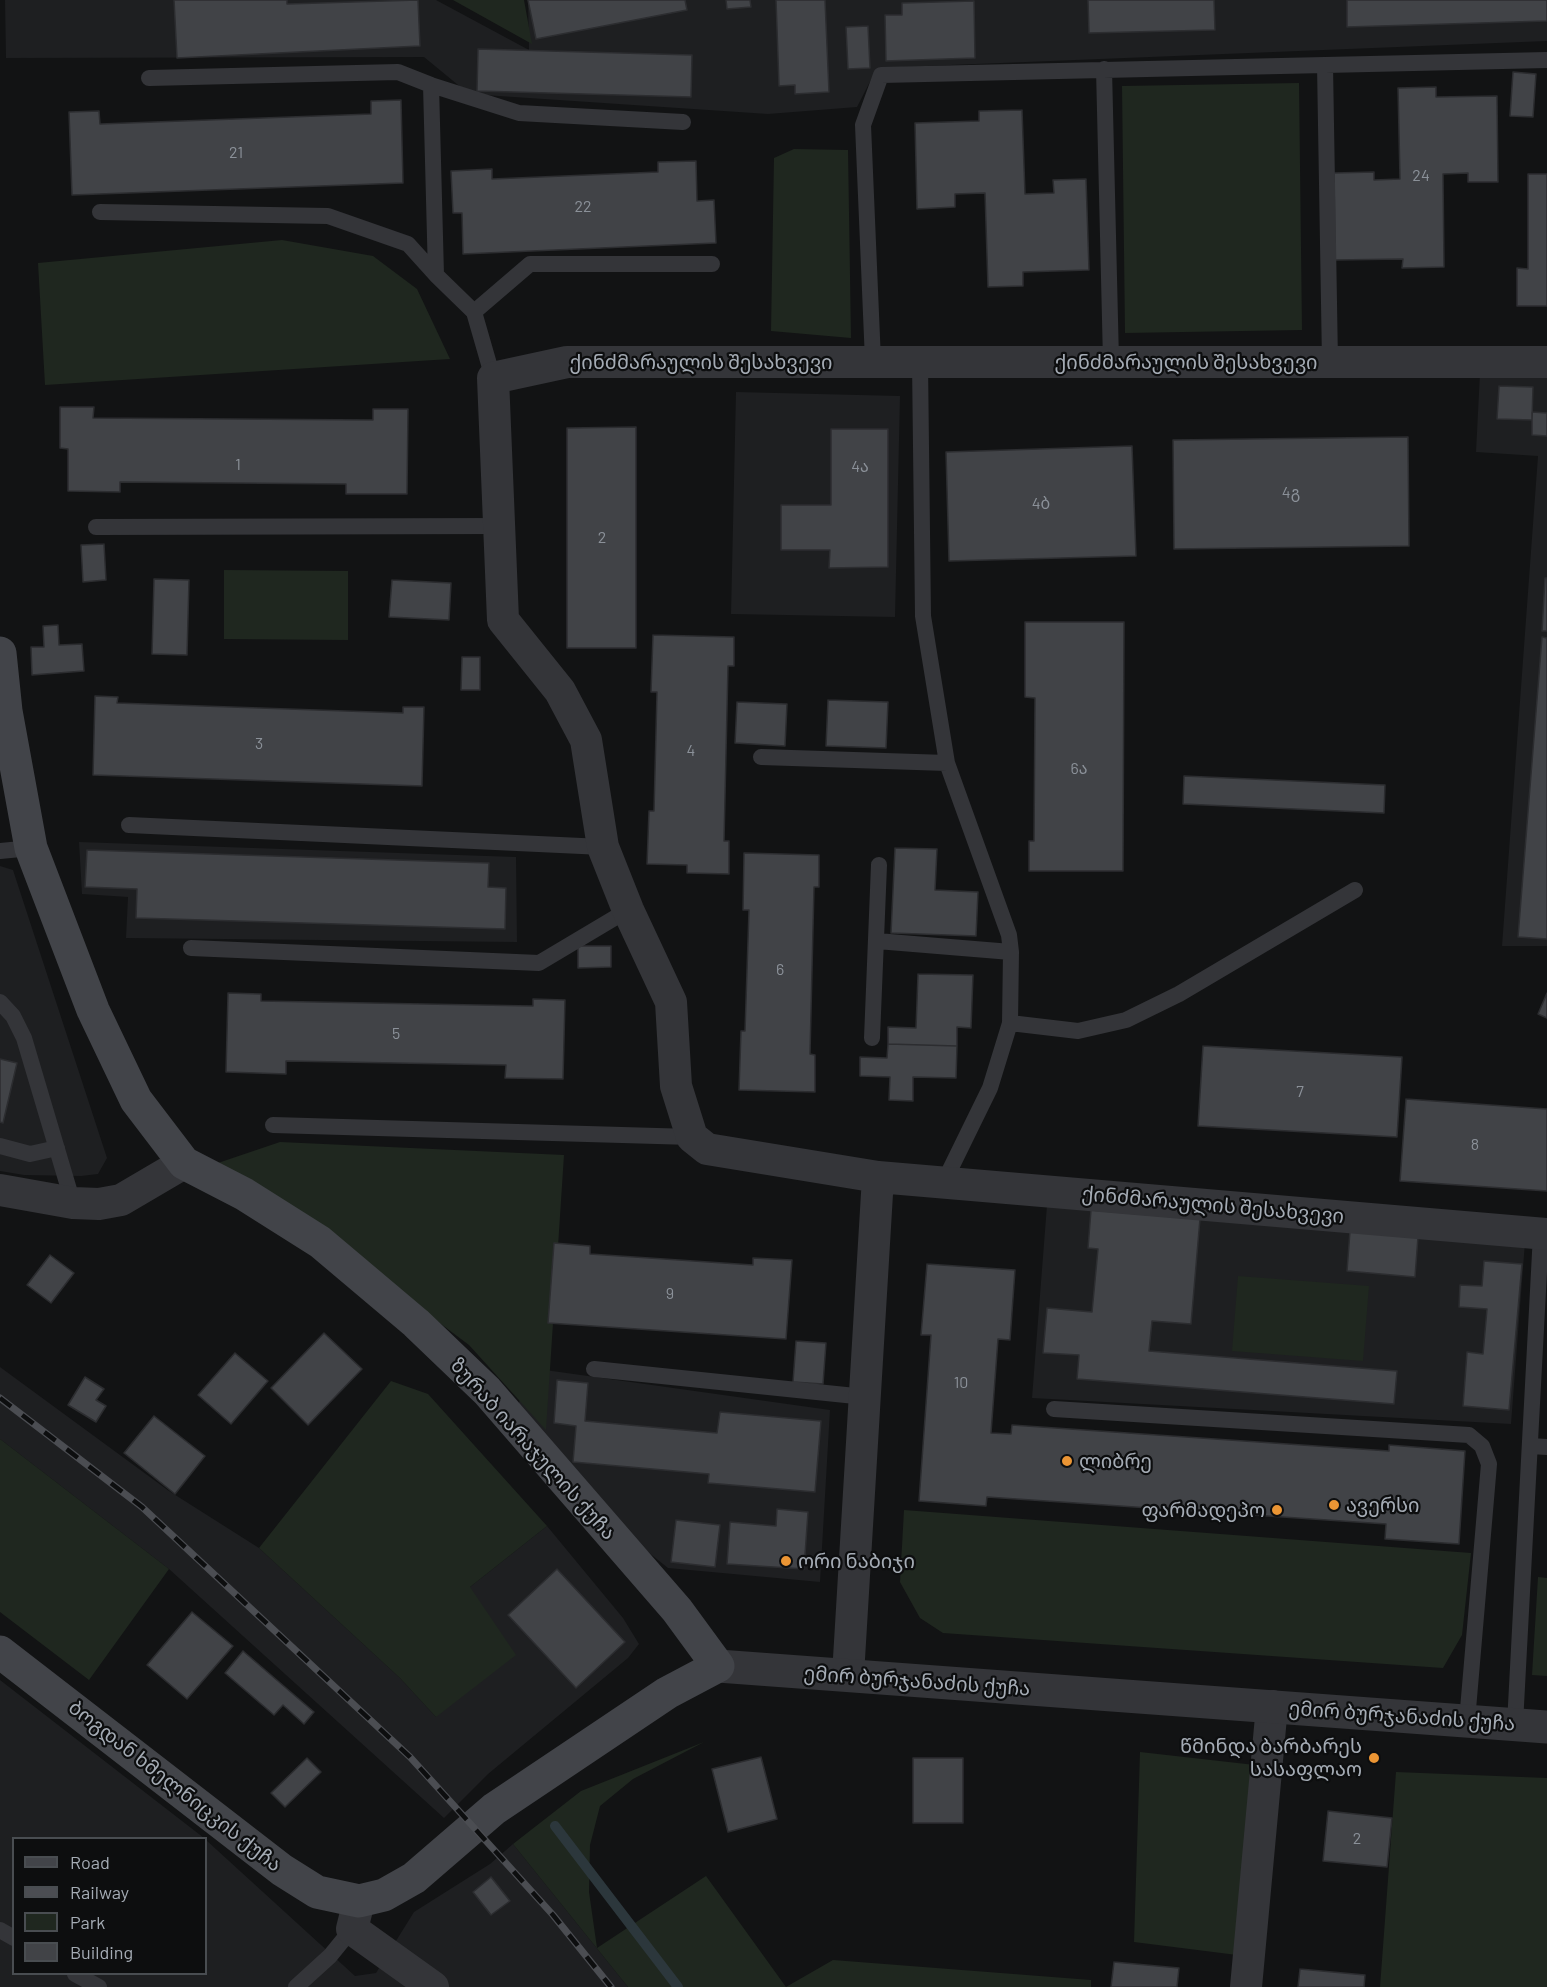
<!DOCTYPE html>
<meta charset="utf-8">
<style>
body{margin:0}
#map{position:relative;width:1547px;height:1987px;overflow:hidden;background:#121314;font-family:Barlow,sans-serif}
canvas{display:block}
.legend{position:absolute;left:12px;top:1837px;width:195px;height:138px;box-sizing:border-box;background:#0d0e0f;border:2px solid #494d51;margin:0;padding:8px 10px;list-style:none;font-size:18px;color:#a4abb4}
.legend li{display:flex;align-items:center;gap:12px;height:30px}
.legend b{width:30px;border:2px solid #494d51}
</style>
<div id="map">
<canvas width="1547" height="1987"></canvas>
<ul class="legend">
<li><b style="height:8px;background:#424449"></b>Road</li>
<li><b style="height:8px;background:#4b4d52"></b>Railway</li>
<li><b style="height:16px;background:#1f271f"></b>Park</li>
<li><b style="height:16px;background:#414347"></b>Building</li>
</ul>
</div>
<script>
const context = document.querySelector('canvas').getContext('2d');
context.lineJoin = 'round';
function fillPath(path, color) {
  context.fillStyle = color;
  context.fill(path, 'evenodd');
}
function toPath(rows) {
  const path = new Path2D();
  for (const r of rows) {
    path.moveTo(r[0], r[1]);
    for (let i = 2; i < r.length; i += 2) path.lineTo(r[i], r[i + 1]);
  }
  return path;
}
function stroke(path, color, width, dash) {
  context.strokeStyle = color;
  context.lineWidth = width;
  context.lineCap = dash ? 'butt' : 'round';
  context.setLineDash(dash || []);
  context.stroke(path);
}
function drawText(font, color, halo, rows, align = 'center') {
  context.font = font + ' Barlow,"Noto Sans Georgian",sans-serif';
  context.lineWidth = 4.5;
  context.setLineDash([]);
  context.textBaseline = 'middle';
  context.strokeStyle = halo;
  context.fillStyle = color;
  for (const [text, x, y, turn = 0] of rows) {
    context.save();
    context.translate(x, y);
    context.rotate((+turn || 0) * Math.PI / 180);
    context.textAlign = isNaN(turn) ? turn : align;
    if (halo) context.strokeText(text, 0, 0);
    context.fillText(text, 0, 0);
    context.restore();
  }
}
fillPath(toPath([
 [5,0,436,0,529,50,528,0,1547,0,1547,41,877,68,857,107,768,114,469,94,424,57,6,58],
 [1480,373,1547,374,1547,946,1502,946,1538,456,1476,452],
 [736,392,900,396,895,617,731,614],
 [79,842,516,857,517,942,126,938,128,897,82,894],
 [0,866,13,870,107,1158,98,1174,81,1176,24,1175,0,1171],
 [1047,1205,1525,1242,1511,1424,1032,1398],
 [0,1367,169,1491,259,1548,400,1678,436,1717,470,1587,547,1526,623,1618,639,1644,628,1658,488,1774,444,1818,169,1569,0,1439],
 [538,1369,830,1410,820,1582,668,1568,608,1520,515,1409],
 [0,1680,204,1838,14,1838,14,1974,206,1974,206,1840,355,1976,376,1973,414,1912,490,1864,513,1844,628,1987,0,1987]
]), '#1e1f21');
fillPath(toPath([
 [453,0,524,0,532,44],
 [1299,83,1302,330,1125,333,1122,86],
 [794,149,848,150,851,338,771,331,774,158],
 [282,240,373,256,417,289,450,359,45,385,38,263],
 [224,570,348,571,348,640,224,639],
 [280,1142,564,1155,546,1430,469,1345,357,1261,215,1164],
 [1238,1276,1369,1286,1363,1361,1232,1351],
 [391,1381,428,1394,547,1526,470,1587,516,1655,436,1717,400,1678,259,1548],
 [0,1439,169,1569,89,1680,0,1612],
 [904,1510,1471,1553,1462,1635,1443,1668,943,1633,920,1618,900,1582],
 [1538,1577,1547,1578,1547,1676,1532,1675],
 [704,1742,633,1779,600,1806,590,1845,589,1892,597,1948,706,1876,786,1987,628,1987,513,1844,581,1791],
 [1140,1752,1255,1765,1237,1955,1134,1942],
 [1396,1772,1547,1778,1547,1987,1380,1987],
 [833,1960,1091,1980,1091,1987,786,1987]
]), '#1f271f');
stroke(toPath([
 [555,1826,678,1987]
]), '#2c373c', 10);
const building = toPath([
 [174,0,287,0,287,4,418,0,420,46,177,58,174,0],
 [528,0,685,0,687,10,536,39,528,0],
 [726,0,750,0,751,7,727,9,726,0],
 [776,0,825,0,829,92,795,94,795,85,779,86,776,0],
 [1088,0,1214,0,1215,30,1089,33,1088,0],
 [1347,0,1547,0,1547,21,1347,27,1347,0],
 [974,1,975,58,886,61,885,15,902,15,902,3,974,1],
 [868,26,870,68,848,69,846,27,868,26],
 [478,49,692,55,691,97,477,91,478,49],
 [1513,72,1536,74,1533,117,1510,116,1513,72],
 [1436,87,1436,97,1497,96,1498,182,1468,182,1468,173,1443,174,1444,267,1402,268,1403,259,1335,260,1334,173,1374,172,1374,180,1400,179,1398,88,1436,87],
 [401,100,403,183,72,195,69,112,99,111,100,124,371,114,371,101,401,100],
 [1022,110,1025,194,1054,193,1053,180,1086,179,1089,270,1023,272,1023,286,988,287,985,193,955,194,955,207,917,209,915,123,979,121,979,111,1022,110],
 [696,161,697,201,714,200,716,243,463,254,462,213,453,213,451,171,492,169,492,179,658,172,658,162,696,161],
 [1528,174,1547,174,1547,306,1517,306,1517,268,1528,269,1528,174],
 [1499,386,1533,387,1532,420,1497,419,1499,386],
 [60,407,94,407,93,418,373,420,373,409,408,409,407,494,346,494,346,484,120,482,120,492,68,491,68,449,60,448,60,407],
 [1532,412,1547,413,1547,436,1532,435,1532,412],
 [636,427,636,648,567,648,567,428,636,427],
 [831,429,888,429,888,567,829,568,830,550,781,550,781,505,831,505,831,429],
 [1408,437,1409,546,1174,549,1173,440,1408,437],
 [1132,446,1136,556,949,561,946,452,1132,446],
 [104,544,106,580,83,582,81,545,104,544],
 [1545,578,1547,578,1547,631,1542,631,1545,578],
 [154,579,189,580,187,655,152,654,154,579],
 [392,580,451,583,449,620,389,617,392,580],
 [1025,622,1124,622,1123,871,1029,871,1029,841,1034,841,1035,698,1025,697,1025,622],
 [58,625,59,645,82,644,84,671,32,675,31,647,44,647,43,626,58,625],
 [653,635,734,637,734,666,728,666,724,841,729,841,729,874,687,873,687,865,647,864,649,811,654,811,657,692,651,692,653,635],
 [1542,637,1547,638,1547,939,1518,937,1542,637],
 [462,657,480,657,480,690,461,690,462,657],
 [95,696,118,697,117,703,403,713,403,707,424,707,422,786,93,775,95,696],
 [828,700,888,702,886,748,826,746,828,700],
 [737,702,787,704,785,746,735,743,737,702],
 [1184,776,1385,785,1384,813,1183,804,1184,776],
 [895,848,937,849,935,890,978,892,976,936,891,933,895,848],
 [87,850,489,863,488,887,506,888,505,929,136,918,137,889,85,887,87,850],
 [744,853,819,855,819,887,814,887,810,1054,815,1055,815,1092,739,1090,741,1031,745,1031,749,910,743,910,744,853],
 [578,946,611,946,611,967,578,968,578,946],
 [918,974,973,975,971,1028,957,1027,957,1046,888,1044,888,1027,916,1028,918,974],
 [228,993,261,994,261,1001,533,1006,533,999,565,1000,563,1079,505,1078,506,1065,286,1061,286,1074,226,1072,228,993],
 [1547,993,1547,1018,1538,1014,1547,993],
 [888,1044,957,1046,956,1078,913,1077,913,1101,889,1100,890,1077,860,1076,860,1057,887,1058,888,1044],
 [1203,1046,1402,1057,1397,1137,1198,1126,1203,1046],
 [0,1059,17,1063,3,1123,0,1122,0,1059],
 [1406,1099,1547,1109,1547,1191,1400,1181,1406,1099],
 [1091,1210,1200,1219,1191,1324,1152,1321,1149,1351,1397,1371,1394,1404,1077,1379,1079,1355,1043,1353,1047,1308,1092,1312,1098,1249,1088,1248,1091,1210],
 [1350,1231,1418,1237,1415,1277,1347,1271,1350,1231],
 [554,1243,590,1246,590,1254,753,1265,753,1258,792,1260,786,1339,548,1323,554,1243],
 [50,1255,74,1273,51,1303,27,1285,50,1255],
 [1484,1261,1522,1264,1509,1410,1463,1406,1467,1352,1483,1354,1487,1309,1459,1307,1460,1285,1482,1286,1484,1261],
 [927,1264,1015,1270,1010,1340,998,1339,991,1433,1011,1434,1012,1425,1389,1451,1389,1445,1465,1451,1459,1544,1385,1539,1386,1524,987,1497,986,1506,919,1501,931,1335,921,1335,927,1264],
 [324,1333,362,1369,308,1425,271,1388,324,1333],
 [796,1341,826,1343,823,1384,793,1382,796,1341],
 [235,1353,268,1381,231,1424,198,1395,235,1353],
 [85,1377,104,1389,96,1400,106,1406,96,1422,68,1405,85,1377],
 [557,1380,588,1383,585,1421,717,1433,720,1412,821,1421,815,1492,708,1483,709,1474,573,1462,576,1426,554,1423,557,1380],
 [154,1416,205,1456,175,1494,124,1453,154,1416],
 [777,1509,808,1512,804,1569,727,1564,730,1522,776,1526,777,1509],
 [676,1520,720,1525,715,1567,671,1562,676,1520],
 [557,1569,625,1642,576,1688,508,1615,557,1569],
 [192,1612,233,1646,187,1699,147,1665,192,1612],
 [243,1651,314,1712,304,1724,283,1705,274,1715,225,1673,243,1651],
 [761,1757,777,1819,728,1832,712,1769,761,1757],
 [307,1758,321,1772,285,1807,271,1793,307,1758],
 [913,1758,963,1758,963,1823,913,1823,913,1758],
 [1328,1811,1392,1818,1387,1867,1323,1861,1328,1811],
 [491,1877,510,1901,491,1915,473,1892,491,1877],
 [1114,1962,1179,1968,1177,1987,1111,1987,1114,1962],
 [1300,1969,1365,1975,1364,1987,1298,1987,1300,1969]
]);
fillPath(building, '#414347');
stroke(building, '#2c2d30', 1.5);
stroke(toPath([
 [1325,65,1330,362],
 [1104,69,1111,361],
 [149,78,398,72,431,85,519,113,683,122],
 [431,85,436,275],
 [100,212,328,216,408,244,436,275,474,312,493,378],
 [474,312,530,264,712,264],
 [873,361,863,125,881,75,1547,60],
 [920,362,923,616,947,763,1009,935,1011,952,1010,1023,990,1088,944,1182],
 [96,527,500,526],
 [761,757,947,763],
 [129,825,603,847],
 [0,851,31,848],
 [877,941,1011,952],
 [191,948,539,963,628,910],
 [0,1002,13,1016,24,1038,73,1203],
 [1010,1023,1078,1031,1126,1020,1179,994,1355,890],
 [872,1038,879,865],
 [273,1125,692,1137],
 [0,1146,30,1154,57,1148],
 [594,1369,865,1397],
 [1054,1409,1469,1435,1482,1446,1489,1464,1467,1721],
 [1530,1446,1547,1447],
 [1515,1724,1541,1234],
 [0,1930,14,1938],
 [75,1974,99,1987],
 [296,1987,330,1956,352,1929]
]), '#343539', 16);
stroke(toPath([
 [1547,362,567,362,493,378,503,620,560,691,586,740,603,847,628,910,671,1002,676,1086,692,1137,707,1149,878,1177,1547,1234],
 [0,1190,73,1203,99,1204,121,1200,184,1163],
 [848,1675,878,1177],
 [359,1901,352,1929,433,1987],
 [1246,1987,1272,1706]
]), '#343539', 32);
stroke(toPath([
 [718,1666,1547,1727]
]), '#343539', 33);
stroke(toPath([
 [0,653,6,711,31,848,93,1010,136,1100,184,1163,244,1194,320,1242,416,1323,487,1391,677,1610,718,1666,667,1693,494,1809,414,1878,384,1895,359,1901,317,1892,282,1870,0,1652]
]), '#424449', 33);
const rail = toPath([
 [0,1398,142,1507,410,1757,553,1915,611,1987]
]);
stroke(rail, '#4b4d52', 7);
stroke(rail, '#0d0e0f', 4.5, [14]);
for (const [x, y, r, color] of [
 [1067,1461,6,"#eb9534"],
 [1334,1505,6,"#eb9534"],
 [1277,1510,6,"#eb9534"],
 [786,1561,6,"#eb9534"],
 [1374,1758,6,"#eb9534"]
]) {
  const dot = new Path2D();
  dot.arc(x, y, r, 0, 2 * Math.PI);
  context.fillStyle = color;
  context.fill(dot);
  stroke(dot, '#0d0e0f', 2);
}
drawText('16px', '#8b9199', null, [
 ["21",236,153],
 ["24",1421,176],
 ["22",583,207],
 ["1",238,465],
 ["4ა",860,467],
 ["4გ",1291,493],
 ["4ბ",1041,504],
 ["2",602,538],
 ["3",259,744],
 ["4",691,751],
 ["6ა",1079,769],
 ["6",780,970],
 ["5",396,1034],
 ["7",1300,1092],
 ["8",1475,1145],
 ["9",670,1294],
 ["10",961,1383],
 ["2",1357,1839]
]);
drawText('20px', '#a4abb4', '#0d0e0f', [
 ["ქინძმარაულის შესახვევი",701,362],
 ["ქინძმარაულის შესახვევი",1186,362],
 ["ქინძმარაულის შესახვევი",1213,1205,5],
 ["ზურაბ იარაჯულის ქუჩა",533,1449,48],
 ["ემირ ბურჯანაძის ქუჩა",917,1681,4],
 ["ემირ ბურჯანაძის ქუჩა",1402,1716,4],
 ["ბოგდან ხმელნიცკის ქუჩა",175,1786,38]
]);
drawText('20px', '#a4abb4', '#0d0e0f', [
 ["ლიბრე",1079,1461],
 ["ავერსი",1346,1505],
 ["ფარმადეპო",1265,1510,"right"],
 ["ორი ნაბიჯი",798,1561],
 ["წმინდა ბარბარეს",1362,1746,"right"],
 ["სასაფლაო",1362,1769,"right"]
], 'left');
</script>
